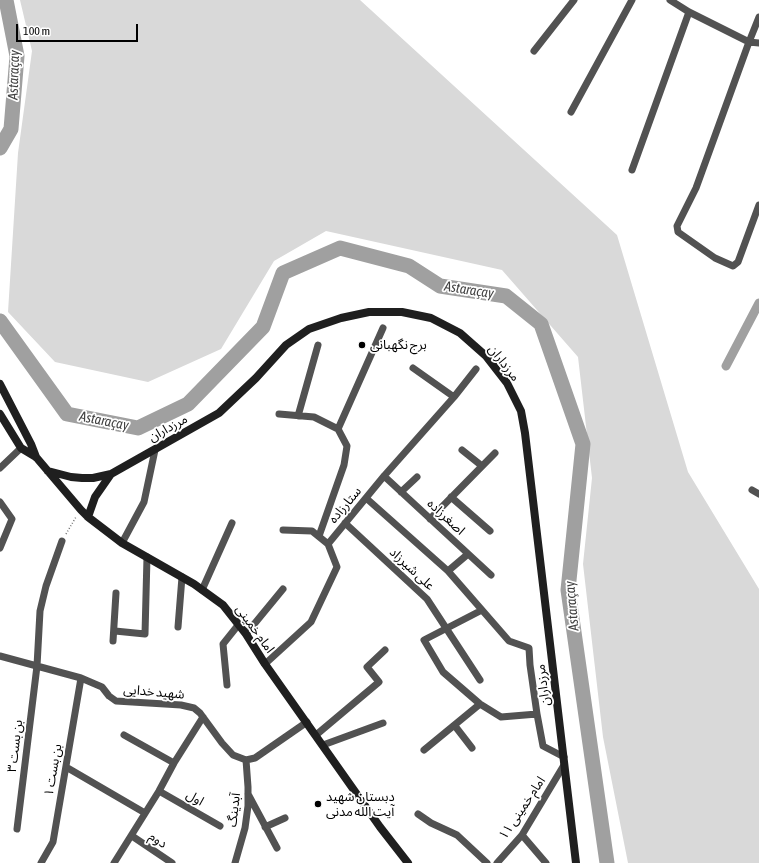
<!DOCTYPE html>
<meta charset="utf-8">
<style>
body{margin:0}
#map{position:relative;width:759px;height:863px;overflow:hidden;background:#fff;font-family:"Asap Condensed",sans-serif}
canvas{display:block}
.scale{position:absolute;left:16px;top:24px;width:122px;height:18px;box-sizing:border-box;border:2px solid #000;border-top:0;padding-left:5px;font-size:12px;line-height:14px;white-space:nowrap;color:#000;-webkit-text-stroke:3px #fff;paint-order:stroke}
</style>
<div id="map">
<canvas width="759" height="863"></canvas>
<div class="scale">100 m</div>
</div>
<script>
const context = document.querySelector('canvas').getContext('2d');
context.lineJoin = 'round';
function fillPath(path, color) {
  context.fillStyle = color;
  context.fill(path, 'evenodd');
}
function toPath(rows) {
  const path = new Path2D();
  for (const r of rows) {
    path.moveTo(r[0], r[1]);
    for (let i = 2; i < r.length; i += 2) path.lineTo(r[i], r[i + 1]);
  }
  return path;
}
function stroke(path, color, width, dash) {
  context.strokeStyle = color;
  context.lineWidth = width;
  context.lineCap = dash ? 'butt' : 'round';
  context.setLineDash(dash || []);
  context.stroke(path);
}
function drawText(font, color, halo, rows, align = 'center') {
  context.font = font + ' "Asap Condensed","Noto Sans Arabic",sans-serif';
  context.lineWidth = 3.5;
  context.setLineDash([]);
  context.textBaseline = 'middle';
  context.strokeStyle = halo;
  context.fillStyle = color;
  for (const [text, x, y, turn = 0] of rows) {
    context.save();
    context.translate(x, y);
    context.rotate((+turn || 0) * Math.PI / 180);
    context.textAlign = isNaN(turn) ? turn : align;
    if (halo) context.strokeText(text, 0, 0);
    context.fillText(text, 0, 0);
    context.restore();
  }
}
fillPath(toPath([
 [20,0,360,0,617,235,688,472,759,589,759,863,628,863,603,737,583,564,592,478,578,357,502,270,326,231,274,261,221,349,148,382,55,362,8,312,18,153,32,51]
]), '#d9d9d9');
stroke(toPath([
 [726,366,759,303]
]), '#a0a0a0', 9);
stroke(toPath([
 [0,148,11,129,17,56,6,0],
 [0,321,67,414,138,428,188,404,263,327,283,273,340,248,409,266,440,286,506,296,541,324,583,444,568,590,607,863]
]), '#a0a0a0', 15);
stroke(toPath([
 [66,534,76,517]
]), '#747474', 1.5, [1, 2]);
stroke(toPath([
 [670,0,689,12,749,42,759,43],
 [759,17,749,42,696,188,677,226,678,232,715,258,733,266,738,262,759,205],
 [534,51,574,0],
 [571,112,632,0],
 [632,170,689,12],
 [413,368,454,397],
 [279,414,314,417,338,429,347,446,344,465,319,536],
 [298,416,318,345],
 [338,429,383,328],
 [462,450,482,466],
 [0,468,21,448],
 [384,476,491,575],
 [752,490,759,494],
 [401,492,417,477],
 [451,497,490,531],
 [366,498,448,571,509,641,529,648,530,665,537,714],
 [0,502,12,519,0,548],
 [430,519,495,453],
 [345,523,427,599,480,680],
 [283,530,312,531,328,544],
 [122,543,144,502,155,450],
 [328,544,384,476,454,397,476,369],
 [448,571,468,554],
 [202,590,232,523],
 [482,610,424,640,443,672,480,704,501,717,537,714,543,746,564,757],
 [178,627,182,577],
 [115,631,145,634,147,557],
 [246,634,283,589],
 [113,641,116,593],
 [0,656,81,678,102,687,109,696,116,701,181,705,194,708,200,713,222,743,233,755,246,760,255,758,307,722],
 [265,664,311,622,337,567,328,544],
 [227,685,223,644,239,624],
 [455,726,472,748],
 [124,735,174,763],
 [316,735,379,682,367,667,385,650],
 [323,745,383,723],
 [424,750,480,704],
 [66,767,145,813],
 [159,791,220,826],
 [248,794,277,848],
 [418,814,431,823,457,835,487,863],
 [265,827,285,818],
 [17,829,37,666,40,611,46,586,62,541],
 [522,835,546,863],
 [132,836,172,863],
 [41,863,53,842,81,678],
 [114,863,159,791,174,763,203,717],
 [235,863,245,828,248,806,248,787,246,760],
 [497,863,522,835,564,765]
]), '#525252', 7);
stroke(toPath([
 [0,384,31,444,36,457],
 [0,414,21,448,36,457,81,510,88,517,122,543,194,584,223,605,246,634,265,664,380,827,408,863],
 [48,471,71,477,82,478,93,478,111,474,95,497,88,517],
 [111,474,219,413,256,378,286,345,309,329,341,318,369,312,402,312,431,318,460,333,486,356,507,383,521,411,525,433,576,863]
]), '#1f1f1f', 8);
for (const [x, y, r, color] of [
 [362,345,4,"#000"],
 [318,804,4,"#000"]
]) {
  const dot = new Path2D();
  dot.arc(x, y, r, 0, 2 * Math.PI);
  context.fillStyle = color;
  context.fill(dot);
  stroke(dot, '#fff', 1.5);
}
drawText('13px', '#000', '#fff', [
 ["برج نگهبانی",370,345],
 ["دبستان شهید",326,797],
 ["آیت الله مدنی",326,812]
], 'left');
drawText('13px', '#000', '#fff', [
 ["مرزداران",504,363,52],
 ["مرزداران",168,428,-29],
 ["ستارزاده",345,505,-50],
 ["اصغرزاده",446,517,43],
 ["علی شیرزاد",412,569,43],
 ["امام خمینی",255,629,54],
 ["مرزداران",543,685,-97],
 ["شهید خدایی",154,692,5],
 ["بن بست ۳",15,746,-83],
 ["بن بست ۱",53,770,-80],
 ["اول",195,798,30],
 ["امام خمینی ۱۱",522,808,-56],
 ["آبدینگ",234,810,-83],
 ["دوم",158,840,34]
]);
drawText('italic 14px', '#414141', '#fff', [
 ["Astaraçay",14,75,-88],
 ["Astaraçay",469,290,9],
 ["Astaraçay",104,421,11],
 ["Astaraçay",572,606,-95]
]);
</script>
